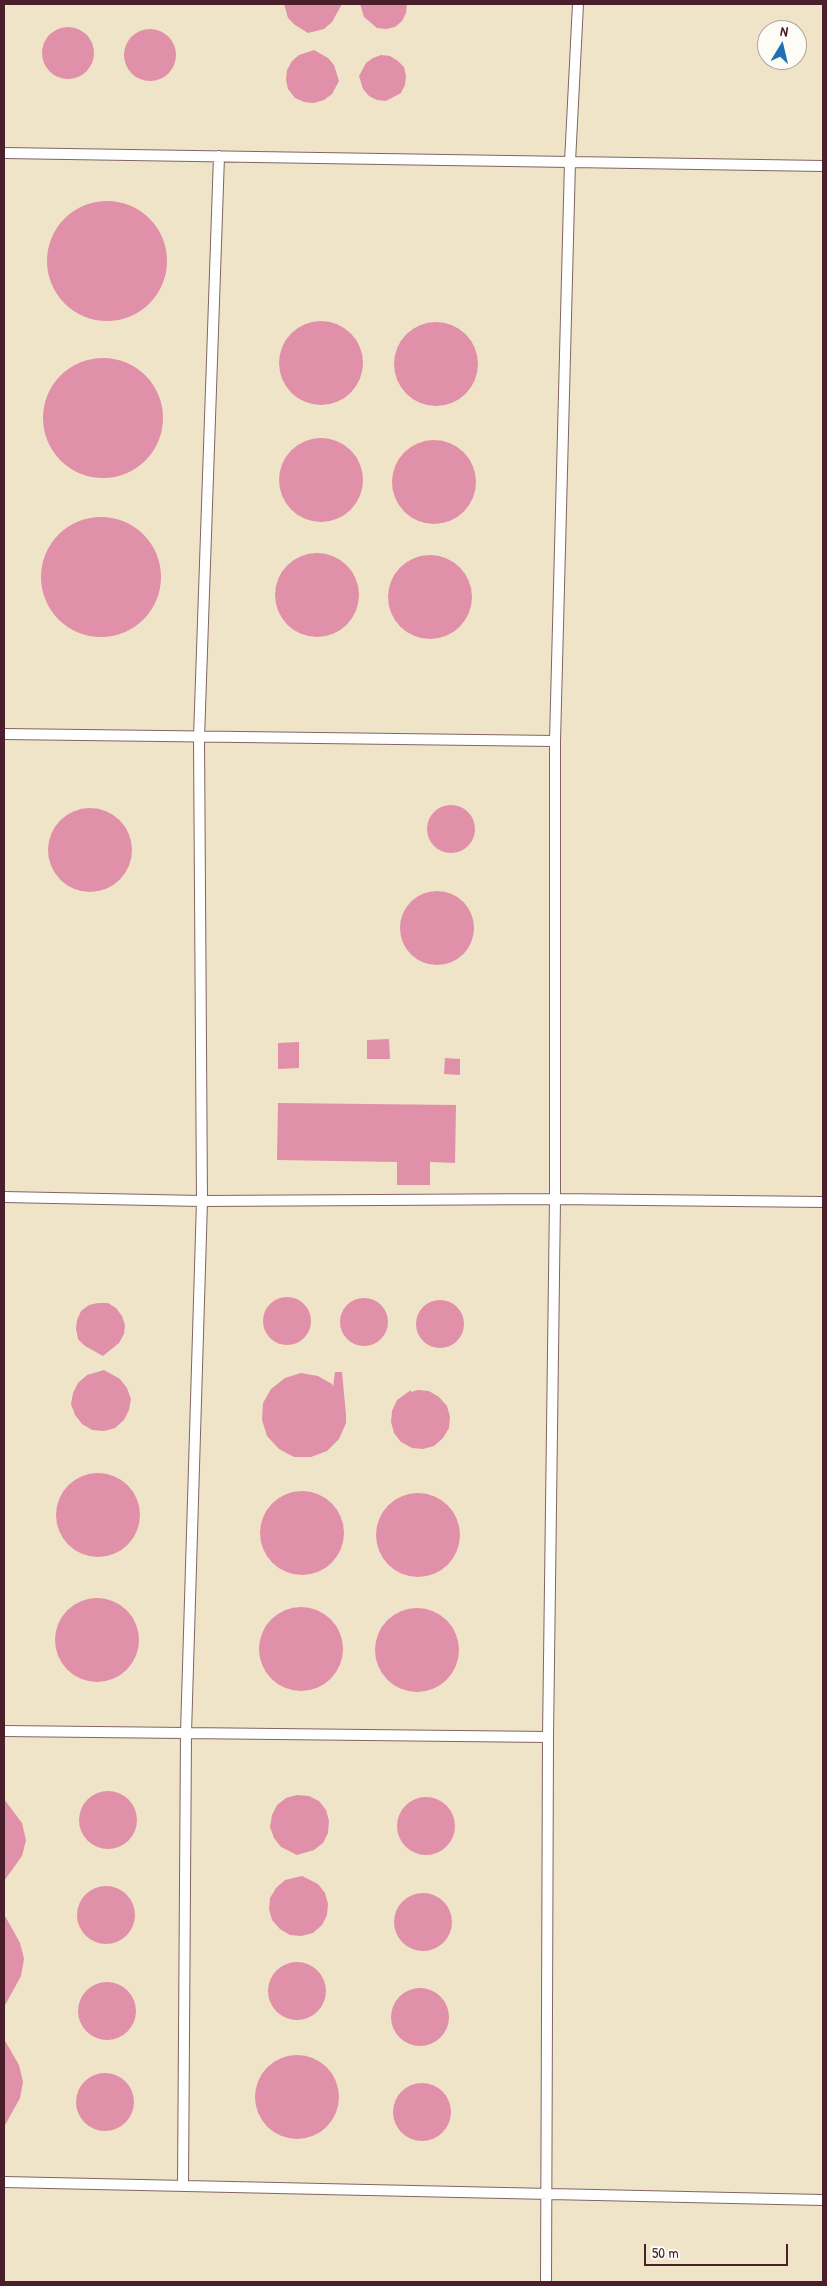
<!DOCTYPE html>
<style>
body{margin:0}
#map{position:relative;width:827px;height:2286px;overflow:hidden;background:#efe4c7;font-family:"Patrick Hand",sans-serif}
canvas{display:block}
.frame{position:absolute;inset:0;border:5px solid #4a1f2b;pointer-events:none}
.north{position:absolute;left:757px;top:20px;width:50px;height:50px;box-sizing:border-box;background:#fdfcf7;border:1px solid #b5a4a5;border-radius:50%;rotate:9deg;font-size:14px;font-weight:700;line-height:20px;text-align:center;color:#4a1f2b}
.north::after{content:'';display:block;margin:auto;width:18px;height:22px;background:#1f6fb2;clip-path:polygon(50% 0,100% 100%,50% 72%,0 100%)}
.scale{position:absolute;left:644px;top:2244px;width:144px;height:22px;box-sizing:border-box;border:2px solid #4a1f2b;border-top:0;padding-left:6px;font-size:15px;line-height:18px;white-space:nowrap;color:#4a1f2b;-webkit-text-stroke:4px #fdfcf7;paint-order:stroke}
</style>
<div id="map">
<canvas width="827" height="2286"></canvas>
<div class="frame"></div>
<div class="north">N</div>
<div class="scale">50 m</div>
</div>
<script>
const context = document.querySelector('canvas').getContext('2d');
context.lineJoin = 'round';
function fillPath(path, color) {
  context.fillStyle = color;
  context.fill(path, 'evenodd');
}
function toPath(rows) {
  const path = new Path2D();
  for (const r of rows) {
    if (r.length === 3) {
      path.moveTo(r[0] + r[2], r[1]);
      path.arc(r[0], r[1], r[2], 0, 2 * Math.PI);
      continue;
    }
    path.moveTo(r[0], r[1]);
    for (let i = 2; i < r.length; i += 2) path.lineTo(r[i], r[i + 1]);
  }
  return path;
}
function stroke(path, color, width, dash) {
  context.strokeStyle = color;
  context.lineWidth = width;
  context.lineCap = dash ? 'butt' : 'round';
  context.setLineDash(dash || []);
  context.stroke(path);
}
fillPath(toPath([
 [284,4,342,4,332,22,324,29,308,33,295,25,288,18],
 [360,4,407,4,406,13,402,21,395,27,386,29,377,28,364,17],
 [68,53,26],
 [150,55,26],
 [314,50,328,58,334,65,339,81,332,94,324,100,314,103,304,102,295,98,288,89,286,80,287,70,292,61,299,55],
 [381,55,390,56,398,61,404,67,406,76,405,85,401,93,386,101,377,100,369,96,363,89,359,76,366,63,373,58],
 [107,261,60],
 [321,363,42],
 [436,364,42],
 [103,418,60],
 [321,480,42],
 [434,482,42],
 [101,577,60],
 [317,595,42],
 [430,597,42],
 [451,829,24],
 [90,850,42],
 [437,928,37],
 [389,1039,390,1059,367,1059,367,1040],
 [299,1042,299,1068,278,1069,278,1043],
 [445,1058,460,1059,460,1075,444,1074],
 [278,1103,456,1105,455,1163,430,1162,430,1185,397,1185,397,1162,277,1160],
 [287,1321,24],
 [364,1322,24],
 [440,1324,24],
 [98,1303,108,1303,116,1308,122,1316,125,1325,124,1334,119,1343,103,1356,85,1346,78,1339,76,1329,77,1320,81,1311,89,1305],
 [104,1370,120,1379,127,1388,131,1399,129,1410,124,1420,115,1428,104,1431,92,1430,82,1424,75,1415,71,1404,73,1393,78,1383,87,1375],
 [335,1372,342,1372,346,1415,346,1423,339,1439,327,1451,311,1457,294,1457,279,1449,267,1436,262,1420,263,1403,271,1389,285,1378,301,1373,318,1376,332,1384,333,1387],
 [411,1390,411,1392,418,1390,429,1391,439,1397,447,1406,450,1417,449,1428,443,1438,434,1446,423,1449,412,1448,401,1442,394,1433,391,1422,392,1411,397,1400],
 [98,1515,42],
 [302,1533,42],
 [418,1535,42],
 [97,1640,42],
 [301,1649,42],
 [417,1650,42],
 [108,1820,29],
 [297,1795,309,1796,319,1801,326,1810,329,1821,328,1833,323,1843,314,1850,297,1855,281,1847,274,1838,270,1827,272,1815,277,1805,286,1798],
 [426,1826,29],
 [4,1799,22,1823,26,1840,22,1856,4,1881],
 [302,1876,318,1884,325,1893,328,1904,327,1915,322,1925,313,1933,301,1936,290,1935,280,1929,272,1920,269,1909,270,1898,276,1888,285,1880],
 [106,1915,29],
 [423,1922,29],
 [4,1914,20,1943,24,1959,21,1976,4,2007],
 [297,1991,29],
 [107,2011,29],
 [420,2017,29],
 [4,2039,19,2065,23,2082,20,2098,4,2127],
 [297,2097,42],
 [105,2102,29],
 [422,2112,29]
]), '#e190aa');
const lane = toPath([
 [4,153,823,166],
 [4,734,555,741],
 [4,1197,202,1201,555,1199,823,1202],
 [4,1731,548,1737],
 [4,2182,823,2200],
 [183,2186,186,1733,202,1201,199,738,219,156],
 [546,2282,548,1737,555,1199,555,741,570,162,578,4]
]);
stroke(lane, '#846462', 12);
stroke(lane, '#fff', 10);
</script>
